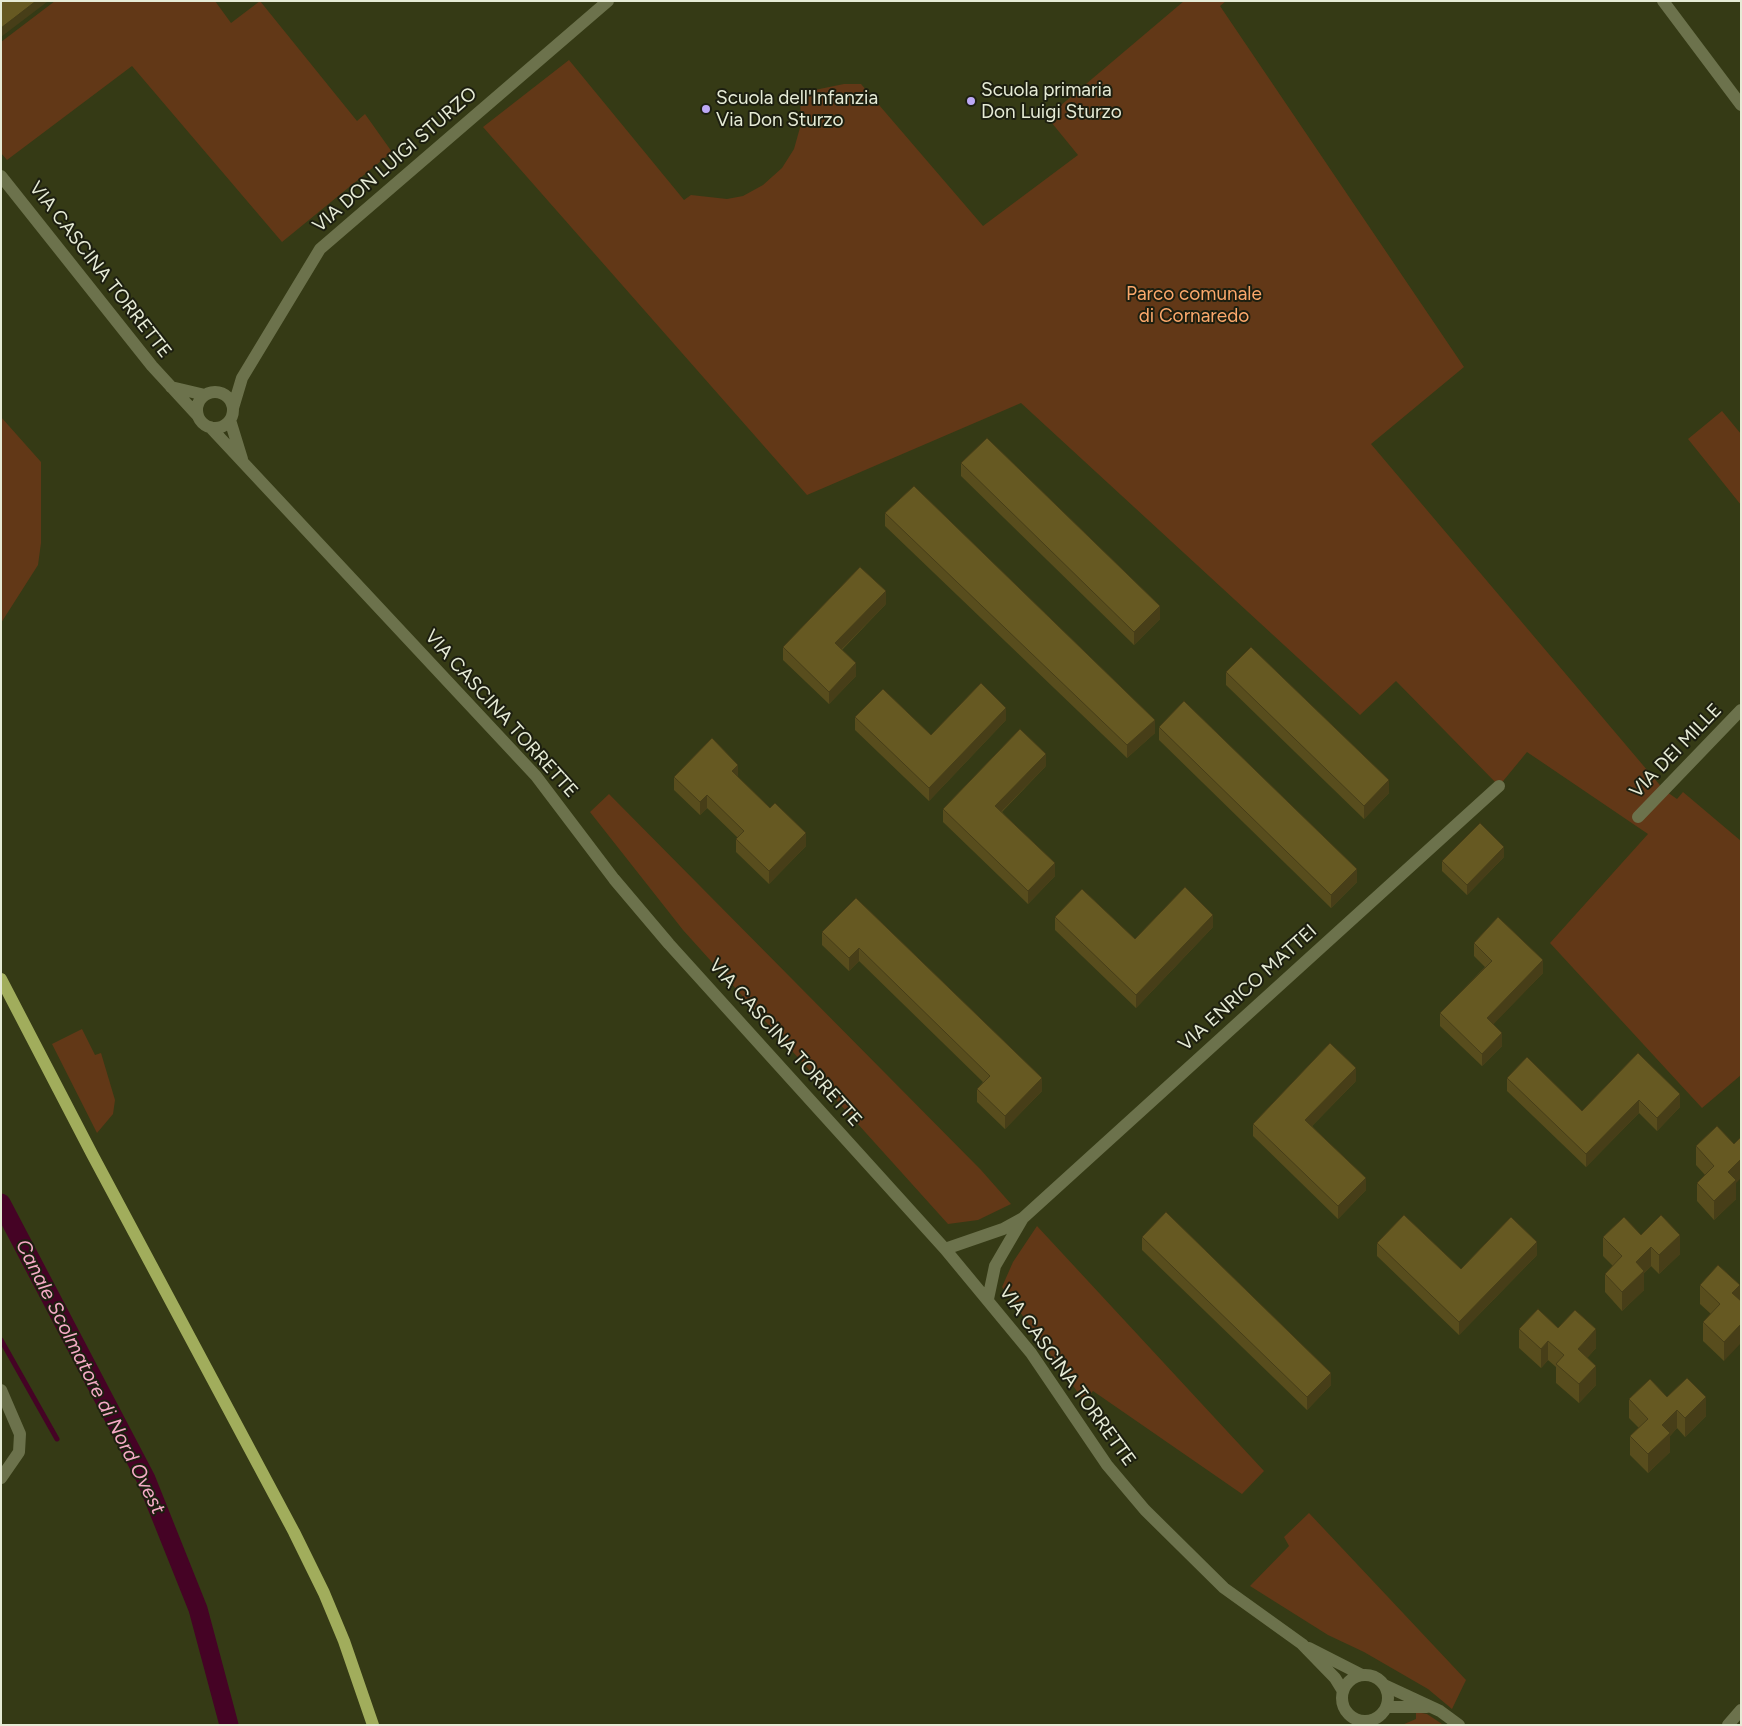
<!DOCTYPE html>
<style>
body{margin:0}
#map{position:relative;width:1742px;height:1726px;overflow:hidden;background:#353a15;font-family:Figtree,sans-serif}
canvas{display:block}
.frame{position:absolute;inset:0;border:2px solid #e6ebd6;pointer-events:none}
</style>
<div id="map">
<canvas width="1742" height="1726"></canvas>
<div class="frame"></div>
</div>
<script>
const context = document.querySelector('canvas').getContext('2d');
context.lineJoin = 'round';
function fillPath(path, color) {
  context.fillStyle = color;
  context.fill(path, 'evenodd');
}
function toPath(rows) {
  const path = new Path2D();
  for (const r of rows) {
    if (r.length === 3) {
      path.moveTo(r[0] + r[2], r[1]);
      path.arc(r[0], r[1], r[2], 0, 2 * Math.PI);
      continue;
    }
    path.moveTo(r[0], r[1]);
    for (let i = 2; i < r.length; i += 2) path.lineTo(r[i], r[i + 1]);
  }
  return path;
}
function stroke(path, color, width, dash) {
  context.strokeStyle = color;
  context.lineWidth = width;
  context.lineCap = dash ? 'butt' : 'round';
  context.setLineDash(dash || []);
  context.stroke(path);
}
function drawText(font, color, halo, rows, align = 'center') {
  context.font = font + ' Figtree,sans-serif';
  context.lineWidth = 4;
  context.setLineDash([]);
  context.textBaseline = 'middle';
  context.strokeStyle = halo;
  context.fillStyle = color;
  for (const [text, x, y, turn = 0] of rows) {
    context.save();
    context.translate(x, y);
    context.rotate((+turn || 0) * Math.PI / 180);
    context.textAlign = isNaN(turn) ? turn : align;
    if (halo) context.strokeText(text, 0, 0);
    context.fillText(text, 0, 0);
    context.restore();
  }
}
fillPath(toPath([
 [55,1,215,1,231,23,260,1,357,121,365,114,392,152,282,242,132,66,7,160,1,153,1,42],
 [1184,1,1226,1,1220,6,1464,367,1371,444,1664,790,1677,799,1683,792,1741,841,1741,1075,1702,1108,1550,943,1648,834,1527,752,1499,786,1396,681,1360,715,1021,403,807,495,483,127,569,60,684,200,691,195,727,199,743,196,763,185,782,168,794,149,801,124,800,93,844,84,861,84,983,226,1078,155,1047,117],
 [1722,411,1741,434,1741,505,1688,439],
 [1,417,41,462,41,543,38,565,1,623],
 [609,794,981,1170,1011,1204,978,1220,948,1224,683,930,590,812],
 [82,1029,95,1055,101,1053,115,1100,113,1114,97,1133,52,1044],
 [1037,1226,1264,1471,1242,1494,1093,1391,1084,1401,1002,1287,1013,1262],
 [1309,1513,1466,1680,1452,1709,1428,1689,1364,1652,1328,1635,1250,1586,1289,1546,1284,1537],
 [1416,1712,1427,1714,1442,1724,1402,1725,1416,1719]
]), '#623817');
stroke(toPath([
 [1,1340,57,1439]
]), '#450325', 5);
stroke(toPath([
 [1,1203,146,1479,198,1609,229,1725]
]), '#450325', 19);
stroke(toPath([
 [1663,1,1741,105],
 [1,176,152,366,198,416],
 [171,387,205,395],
 [215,410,18],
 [233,408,242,378,320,249,608,1],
 [230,420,242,459],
 [210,427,536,776,614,879,669,944,945,1249,1031,1353,1107,1465,1145,1510,1224,1588,1302,1644,1335,1678,1343,1691],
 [1638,817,1741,710],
 [945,1249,1003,1229,1023,1218,1499,786],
 [988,1299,995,1266,1023,1218],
 [1,1390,20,1434,19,1452,1,1478],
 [1309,1648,1362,1675],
 [1365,1698,23],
 [1384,1685,1440,1711,1459,1725],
 [1386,1707,1427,1707],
 [1728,1725,1741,1710]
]), '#6c724c', 12);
stroke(toPath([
 [1,979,92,1154,294,1532,324,1593,344,1641,373,1725]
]), '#a1ad5c', 12);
fillPath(toPath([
 [961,463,1160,619,1134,645,961,476],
 [885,513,1155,733,1127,758,885,526],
 [886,604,842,650,856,676,829,704,783,660,783,647],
 [1226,672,1389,793,1364,819,1226,685],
 [855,717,931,735,1006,720,929,801,855,730],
 [1159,727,1357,882,1331,908,1159,740],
 [1046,766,1002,812,1055,876,1028,904,943,822,943,809],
 [674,777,738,777,806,846,769,884,736,852,736,839,738,838,707,808,700,815,674,790],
 [1504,857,1467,895,1442,871,1442,861],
 [856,898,1042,1091,1005,1129,977,1102,977,1089,983,1082,859,961,849,971,822,945,822,932],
 [1055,917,1135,939,1213,927,1136,1008,1055,930],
 [1474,943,1543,973,1493,1024,1502,1046,1482,1066,1440,1026,1440,1013,1485,967,1474,956],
 [1638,1053,1680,1107,1657,1131,1639,1113,1586,1167,1507,1091,1507,1078,1582,1111],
 [1356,1081,1312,1126,1366,1190,1338,1219,1253,1136,1253,1124],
 [1696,1146,1736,1183,1736,1199,1714,1220,1697,1201,1697,1183,1705,1175,1696,1165],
 [1641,1235,1680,1254,1659,1274,1651,1266,1644,1273,1644,1290,1622,1311,1605,1292,1605,1274,1613,1266,1603,1256,1603,1237],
 [1142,1237,1331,1385,1307,1410,1142,1250],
 [1377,1243,1461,1269,1537,1255,1459,1335,1377,1256],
 [1700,1285,1740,1285,1724,1361,1703,1341,1703,1322,1711,1314,1700,1304],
 [1558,1328,1596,1348,1587,1358,1596,1385,1579,1403,1556,1383,1556,1367,1548,1360,1541,1368,1519,1348,1519,1329],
 [1667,1397,1706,1416,1685,1437,1677,1428,1670,1436,1670,1452,1648,1473,1630,1455,1630,1436,1639,1428,1629,1418,1629,1399]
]), '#584d1d');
fillPath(toPath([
 [36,1,47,1,47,2,1,37,1,28],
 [886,591,886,604,835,656,835,643],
 [1160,606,1160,619,1134,645,1134,632],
 [856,663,856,676,829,704,829,692],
 [1006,708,1006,720,929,801,929,788],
 [1155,720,1155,733,1127,758,1127,745],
 [1046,754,1046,766,995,818,995,806],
 [738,765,738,777,732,771],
 [1389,780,1389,793,1364,819,1364,806],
 [707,795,707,808,700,815,700,802],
 [806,833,806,846,769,884,769,871],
 [1504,847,1504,857,1467,895,1467,885],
 [1055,863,1055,876,1028,904,1028,891],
 [1357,869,1357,882,1331,908,1331,895],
 [1213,915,1213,927,1136,1008,1136,995],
 [859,948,859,961,849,971,849,958],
 [1543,960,1543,973,1487,1031,1487,1018],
 [1502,1033,1502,1046,1482,1066,1482,1054],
 [1356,1068,1356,1081,1305,1133,1305,1120],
 [1042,1078,1042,1091,1005,1129,1005,1116],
 [1680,1094,1680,1107,1657,1131,1657,1118],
 [1639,1100,1639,1113,1586,1167,1586,1154],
 [1741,1159,1741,1178,1736,1183,1736,1199,1714,1220,1714,1201,1728,1172],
 [1366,1178,1366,1190,1338,1219,1338,1206],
 [1680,1235,1680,1254,1659,1274,1659,1255],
 [1537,1242,1537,1255,1459,1335,1459,1322],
 [1651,1247,1651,1266,1644,1273,1644,1290,1622,1311,1622,1292,1636,1262],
 [1740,1285,1740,1304,1732,1293],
 [1741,1324,1741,1343,1724,1361,1724,1342],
 [1596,1329,1596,1348,1578,1368,1578,1349],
 [1548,1341,1548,1360,1541,1368,1541,1349],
 [1596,1366,1596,1385,1579,1403,1579,1384],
 [1331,1373,1331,1385,1307,1410,1307,1397],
 [1706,1397,1706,1416,1685,1437,1685,1418],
 [1677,1410,1677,1428,1670,1436,1670,1452,1648,1473,1648,1454,1662,1425]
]), '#473e18');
const building = toPath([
 [1,1,36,1,1,28,1,1],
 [987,438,1160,606,1134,632,961,463,987,438],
 [914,486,1155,720,1127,745,885,513,914,486],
 [860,567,886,591,835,643,856,663,829,692,783,647,860,567],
 [1251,647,1389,780,1364,806,1226,672,1251,647],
 [981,683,1006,708,929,788,855,717,883,689,931,735,981,683],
 [1184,701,1357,869,1331,895,1159,727,1184,701],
 [1020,729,1046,754,995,806,1055,863,1028,891,943,809,1020,729],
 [712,738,738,765,732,771,770,808,775,803,806,833,769,871,736,839,744,831,707,795,700,802,674,777,712,738],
 [1480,823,1504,847,1467,885,1442,861,1480,823],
 [1185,887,1213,915,1136,995,1055,917,1082,889,1135,939,1185,887],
 [856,898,1042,1078,1005,1116,977,1089,990,1076,859,948,849,958,822,932,856,898],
 [1498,917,1543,960,1487,1018,1502,1033,1482,1054,1440,1013,1492,961,1474,943,1498,917],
 [1330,1043,1356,1068,1305,1120,1366,1178,1338,1206,1253,1124,1330,1043],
 [1638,1053,1680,1094,1657,1118,1639,1100,1586,1154,1507,1078,1527,1057,1582,1111,1638,1053],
 [1717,1126,1734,1144,1741,1137,1741,1159,1728,1172,1736,1180,1714,1201,1697,1183,1714,1166,1696,1146,1717,1126],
 [1166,1212,1331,1373,1307,1397,1142,1237,1166,1212],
 [1404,1215,1461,1269,1511,1217,1537,1242,1459,1322,1377,1243,1404,1215],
 [1661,1215,1680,1235,1659,1255,1651,1247,1636,1262,1644,1271,1622,1292,1605,1274,1622,1256,1603,1237,1624,1217,1641,1235,1661,1215],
 [1718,1265,1740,1285,1732,1293,1741,1301,1741,1324,1724,1342,1703,1322,1720,1304,1700,1285,1718,1265],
 [1538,1309,1558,1328,1575,1310,1596,1329,1578,1349,1596,1366,1579,1384,1556,1364,1564,1355,1548,1341,1541,1349,1519,1329,1538,1309],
 [1687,1378,1706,1397,1685,1418,1677,1410,1662,1425,1670,1433,1648,1454,1630,1436,1648,1419,1629,1399,1650,1379,1667,1397,1687,1378]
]);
fillPath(building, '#665922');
stroke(building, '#473e18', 1);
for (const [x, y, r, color] of [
 [971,101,5,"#bda9f5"],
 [706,109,5,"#bda9f5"]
]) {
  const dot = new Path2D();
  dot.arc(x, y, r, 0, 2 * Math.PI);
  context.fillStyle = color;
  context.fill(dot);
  stroke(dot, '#1d1f10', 2);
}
drawText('19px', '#e6ebd6', '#1d1f10', [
 ["Scuola primaria",981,90],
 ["Don Luigi Sturzo",981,112],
 ["Scuola dell'Infanzia",716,98],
 ["Via Don Sturzo",716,120]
], 'left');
drawText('19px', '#e6ebd6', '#1d1f10', [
 ["VIA DON LUIGI STURZO",395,160,-41],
 ["VIA CASCINA TORRETTE",100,270,52],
 ["VIA CASCINA TORRETTE",501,714,48],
 ["VIA DEI MILLE",1676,751,-46],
 ["VIA ENRICO MATTEI",1248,988,-42],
 ["VIA CASCINA TORRETTE",785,1043,48],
 ["VIA CASCINA TORRETTE",1067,1376,54]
]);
drawText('19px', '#fca96c', '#1d1f10', [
 ["Parco comunale",1194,294],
 ["di Cornaredo",1194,316]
]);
drawText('italic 20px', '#f5abc6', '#1d1f10', [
 ["Canale Scolmatore di Nord Ovest",90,1377,63]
]);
</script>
